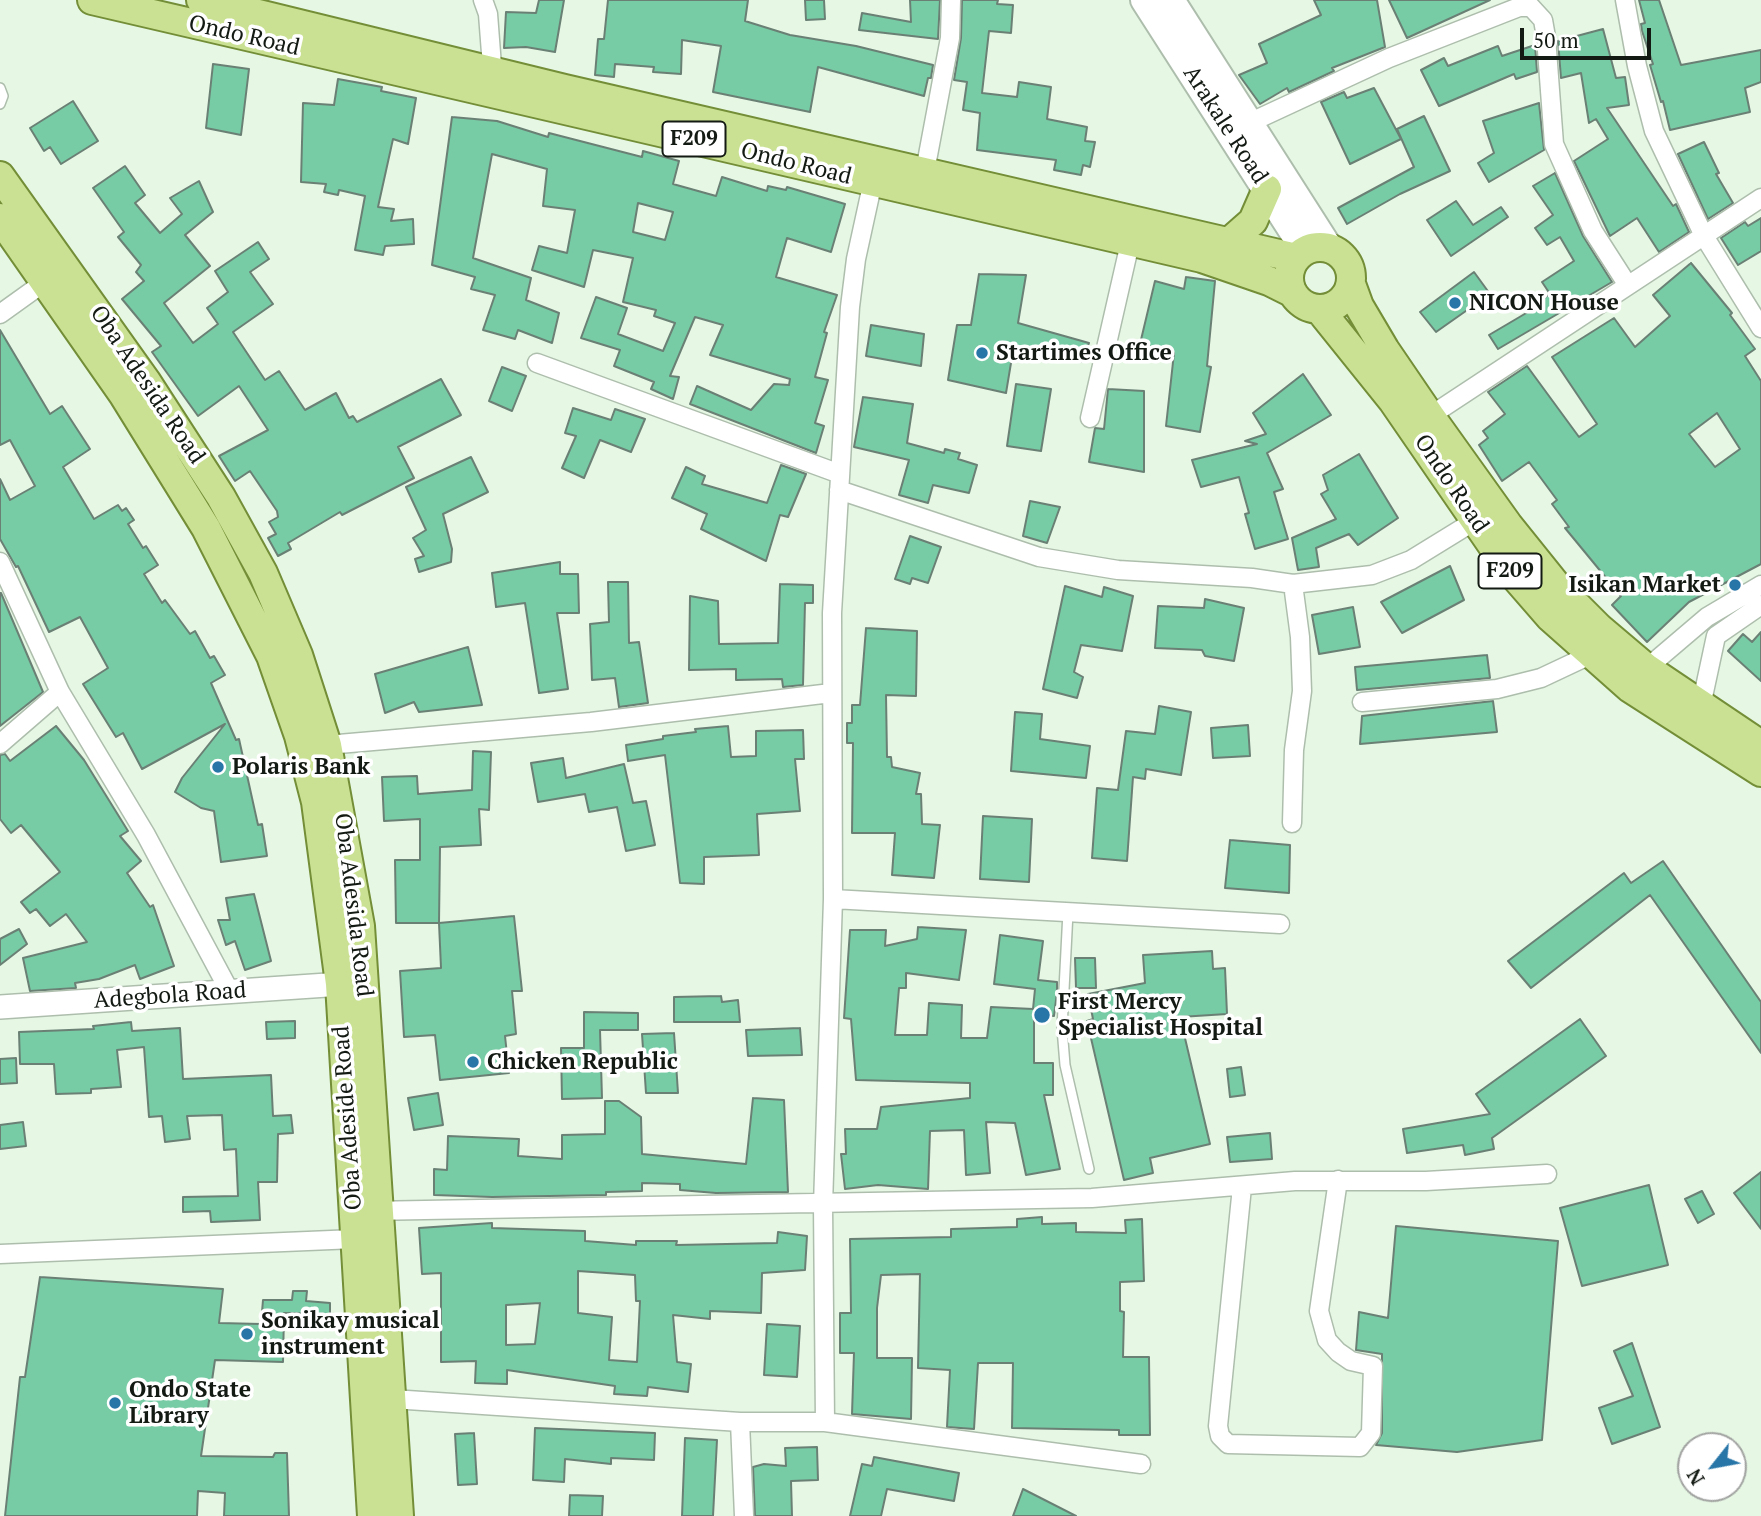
<!DOCTYPE html>
<style>
body{margin:0}
#map{position:relative;width:1761px;height:1516px;overflow:hidden;background:#e6f7e4;font-family:"PT Serif",serif}
canvas{display:block}
.north{position:absolute;left:1677px;top:1432px;width:70px;height:70px;box-sizing:border-box;background:#fff;border:2px solid #a1a3a1;border-radius:50%;rotate:239deg;font-size:19px;font-weight:700;line-height:28px;text-align:center;color:#131913}
.north::after{content:'';display:block;margin:auto;width:24px;height:32px;background:#2876a8;clip-path:polygon(50% 0,100% 100%,50% 72%,0 100%)}
.scale{position:absolute;left:1520px;top:28px;width:131px;height:32px;box-sizing:border-box;border:4px solid #131913;border-top:0;padding-left:9px;font-size:21px;line-height:24px;white-space:nowrap;color:#131913;-webkit-text-stroke:5px #fff;paint-order:stroke}
</style>
<div id="map">
<canvas width="1761" height="1516"></canvas>
<div class="north">N</div>
<div class="scale">50 m</div>
</div>
<script>
const context = document.querySelector('canvas').getContext('2d');
context.lineJoin = 'round';
function fillPath(path, color) {
  context.fillStyle = color;
  context.fill(path, 'evenodd');
}
function toPath(rows) {
  const path = new Path2D();
  for (const r of rows) {
    if (r.length === 3) {
      path.moveTo(r[0] + r[2], r[1]);
      path.arc(r[0], r[1], r[2], 0, 2 * Math.PI);
      continue;
    }
    path.moveTo(r[0], r[1]);
    for (let i = 2; i < r.length; i += 2) path.lineTo(r[i], r[i + 1]);
  }
  return path;
}
function stroke(path, color, width, dash) {
  context.strokeStyle = color;
  context.lineWidth = width;
  context.lineCap = dash ? 'butt' : 'round';
  context.setLineDash(dash || []);
  context.stroke(path);
}
function drawText(font, color, halo, rows, align = 'center') {
  context.font = font + ' "PT Serif",serif';
  context.lineWidth = 7;
  context.setLineDash([]);
  context.textBaseline = 'middle';
  context.strokeStyle = halo;
  context.fillStyle = color;
  for (const [text, x, y, turn = 0] of rows) {
    context.save();
    context.translate(x, y);
    context.rotate((+turn || 0) * Math.PI / 180);
    context.textAlign = isNaN(turn) ? turn : align;
    if (halo) context.strokeText(text, 0, 0);
    context.fillText(text, 0, 0);
    context.restore();
  }
}
const building = toPath([
 [539,0,564,0,555,52,526,47,504,48,506,12,536,13,539,0],
 [608,0,748,0,745,21,790,35,856,46,933,65,931,78,928,78,924,96,818,67,810,112,713,92,721,46,682,40,681,74,653,72,654,67,615,64,614,77,595,75,598,39,604,39,608,0],
 [805,0,824,0,825,19,806,20,805,0],
 [910,0,940,0,938,39,859,30,862,13,911,22,910,0],
 [962,0,998,0,997,4,1013,5,1011,33,989,31,982,93,1017,97,1019,82,1051,87,1047,119,1087,127,1085,141,1095,142,1090,167,1083,165,1081,175,1054,170,1056,160,977,150,980,113,963,110,967,82,954,80,961,38,962,0],
 [1314,0,1377,0,1385,47,1332,68,1334,71,1289,92,1287,88,1260,104,1239,75,1267,63,1259,44,1321,15,1314,0],
 [1389,0,1490,0,1407,38,1389,0],
 [1639,0,1659,0,1681,65,1761,50,1761,82,1745,88,1750,112,1670,130,1663,101,1661,102,1650,65,1653,64,1642,31,1641,24,1645,23,1639,0],
 [1603,29,1616,78,1625,77,1629,105,1607,108,1673,206,1676,204,1689,232,1659,252,1637,218,1610,236,1574,161,1608,139,1596,119,1589,123,1581,73,1561,78,1558,41,1603,29],
 [1535,45,1537,72,1516,79,1514,74,1439,106,1421,70,1444,58,1448,66,1498,46,1502,56,1535,45],
 [213,64,249,69,241,135,206,128,213,64],
 [338,79,382,87,381,91,416,98,408,144,393,139,378,207,394,209,391,221,413,219,414,244,385,246,383,255,355,250,365,196,339,190,338,195,324,192,326,184,301,182,303,103,334,105,338,79],
 [1374,88,1401,139,1350,164,1321,102,1344,92,1347,98,1374,88],
 [73,101,98,141,61,164,50,147,44,151,30,128,73,101],
 [1539,103,1544,150,1489,182,1478,163,1494,153,1483,121,1539,103],
 [1424,116,1450,171,1400,194,1347,224,1338,208,1414,167,1397,129,1424,116],
 [452,117,497,121,548,137,549,133,642,157,643,151,679,161,673,184,716,196,722,177,767,191,768,186,786,190,787,187,845,204,831,252,787,238,776,277,837,295,824,332,827,333,815,377,828,380,815,423,824,426,816,453,690,404,697,386,751,410,774,384,789,385,790,379,710,355,723,325,695,317,670,376,679,377,673,399,651,389,654,382,614,366,620,350,581,338,596,297,627,308,618,334,663,351,675,323,654,316,656,310,623,302,633,258,593,250,584,287,532,270,539,246,567,253,575,210,543,206,547,169,492,154,473,258,531,278,526,300,559,313,552,343,518,330,515,339,483,330,495,295,471,289,475,277,432,265,452,117],
 [638,203,673,212,665,240,633,232,638,203],
 [1704,142,1719,173,1716,174,1733,203,1708,219,1678,154,1704,142],
 [125,166,145,195,135,203,160,233,182,214,170,198,199,181,213,212,185,235,210,266,164,303,193,343,218,324,207,308,228,292,215,271,258,242,269,259,250,272,273,304,233,332,265,380,279,371,305,410,336,393,349,418,353,416,357,422,441,379,461,415,398,447,414,478,342,515,340,512,288,543,291,549,278,556,268,538,276,534,269,522,278,517,277,511,250,471,235,481,219,456,268,430,239,386,198,416,152,352,161,346,122,299,144,281,136,272,141,265,118,237,124,232,93,188,125,166],
 [1555,173,1583,236,1612,282,1498,349,1489,335,1528,312,1526,310,1550,294,1542,282,1574,261,1560,237,1547,245,1535,228,1553,215,1533,186,1555,173],
 [1456,201,1473,225,1501,207,1508,217,1451,256,1427,220,1456,201],
 [1761,218,1761,251,1738,265,1721,238,1745,222,1748,226,1761,218],
 [1691,263,1732,313,1730,315,1755,349,1745,356,1761,381,1761,564,1689,602,1647,642,1612,605,1621,596,1565,528,1569,527,1552,504,1557,500,1529,462,1502,481,1479,445,1488,438,1483,431,1505,414,1488,392,1527,366,1579,437,1597,424,1552,357,1614,318,1635,347,1670,316,1653,295,1691,263],
 [1717,413,1740,449,1715,467,1689,434,1717,413],
 [1474,272,1490,294,1436,332,1420,312,1474,272],
 [979,274,1026,275,1018,323,1089,343,1082,362,1013,351,1006,393,948,380,957,325,971,325,979,274],
 [1186,277,1215,281,1207,366,1211,367,1200,432,1166,426,1174,353,1140,344,1155,281,1184,289,1186,277],
 [871,325,924,334,921,366,866,356,871,325],
 [0,330,50,414,62,406,90,449,63,467,94,519,118,505,122,511,126,508,134,520,128,524,143,548,146,546,158,565,144,574,162,603,165,600,190,634,195,631,210,658,214,656,225,675,211,683,236,740,239,739,258,825,262,824,267,856,221,862,214,811,201,808,175,792,182,778,225,724,142,769,123,733,116,737,83,684,108,668,80,617,49,632,18,566,16,567,0,539,0,479,10,500,35,486,10,440,0,445,0,330],
 [502,367,526,376,512,411,489,401,502,367],
 [1303,374,1331,415,1267,453,1283,489,1274,492,1288,539,1255,549,1245,514,1249,513,1239,477,1201,487,1192,460,1257,444,1245,441,1266,434,1253,413,1303,374],
 [1016,384,1051,389,1041,451,1007,446,1016,384],
 [1108,389,1144,391,1144,472,1089,462,1095,428,1104,429,1108,389],
 [863,397,913,404,907,443,944,453,945,449,960,453,958,459,977,465,969,493,933,485,928,503,899,495,909,460,854,447,863,397],
 [573,408,611,420,615,409,645,419,631,452,600,440,584,478,562,468,576,436,565,433,573,408],
 [1359,454,1398,518,1358,545,1349,534,1316,548,1319,567,1298,570,1292,538,1336,519,1321,494,1328,490,1323,475,1359,454],
 [471,457,488,492,443,514,452,549,451,562,419,572,415,559,424,556,413,538,426,530,406,487,471,457],
 [781,465,806,474,788,517,780,515,766,561,701,529,707,514,672,498,686,467,705,476,702,484,767,503,781,465],
 [1030,501,1060,507,1047,543,1023,536,1030,501],
 [910,536,941,547,928,583,912,578,910,584,895,579,910,536],
 [560,562,560,574,578,574,579,613,557,613,568,689,539,693,525,603,496,607,492,573,560,562],
 [1450,566,1464,600,1402,633,1381,602,1450,566],
 [608,582,628,582,629,643,639,642,648,703,619,707,615,678,592,680,590,624,609,622,608,582],
 [780,584,813,585,813,603,805,603,803,685,783,687,782,679,736,680,736,669,689,670,690,596,718,601,719,644,778,643,780,584],
 [1065,586,1102,597,1104,587,1133,596,1122,651,1081,645,1074,672,1083,677,1077,698,1043,689,1065,586],
 [1,593,43,692,0,726,0,593,1,593],
 [1205,599,1244,608,1234,661,1205,656,1202,650,1155,648,1158,606,1204,608,1205,599],
 [1353,607,1360,647,1319,654,1312,615,1353,607],
 [866,628,917,631,916,696,886,695,887,757,891,757,892,767,920,773,916,794,921,794,922,824,940,825,934,878,892,875,895,833,852,833,853,743,847,743,847,723,852,723,852,705,860,705,866,628],
 [1761,632,1761,681,1728,651,1743,634,1752,642,1761,632],
 [468,647,482,705,419,712,414,702,385,713,375,674,468,647],
 [1487,655,1490,678,1357,690,1355,667,1487,655],
 [1493,701,1497,732,1360,744,1362,716,1493,701],
 [1159,706,1191,712,1181,775,1146,769,1145,779,1133,777,1127,861,1092,858,1097,788,1118,790,1126,731,1155,734,1159,706],
 [1015,712,1042,714,1040,739,1090,746,1086,778,1011,771,1015,712],
 [1248,725,1250,756,1213,758,1211,728,1248,725],
 [56,726,84,760,128,831,120,836,141,861,127,873,150,907,153,905,174,966,140,979,135,965,99,979,75,983,76,988,30,991,23,958,87,942,66,914,50,926,36,909,30,913,21,902,60,872,21,825,11,833,0,819,0,755,5,754,10,761,56,726],
 [728,726,731,757,756,756,756,731,803,730,804,759,795,759,800,811,757,814,759,855,704,857,704,884,680,883,665,755,628,761,626,745,663,739,663,736,696,732,695,729,728,726],
 [473,751,491,752,489,810,479,809,481,845,440,847,439,923,396,923,395,860,420,860,420,819,384,821,382,777,417,776,418,794,472,790,473,751],
 [563,758,566,778,624,764,633,803,646,801,655,845,626,851,617,807,589,812,585,794,538,802,531,763,563,758],
 [983,816,1032,819,1029,882,980,879,983,816],
 [1230,840,1290,845,1289,893,1225,888,1230,840],
 [1663,861,1761,1002,1761,1053,1650,895,1531,988,1508,961,1624,873,1631,883,1663,861],
 [254,894,271,961,245,970,235,941,226,945,218,920,230,920,226,898,254,894],
 [514,916,522,991,512,991,516,1034,505,1036,509,1073,440,1080,435,1035,404,1037,400,971,441,968,439,923,514,916],
 [918,927,966,930,959,980,906,973,906,988,899,988,895,1035,927,1035,929,1003,962,1005,961,1038,987,1038,991,1007,1033,1009,1035,989,994,984,1000,935,1043,941,1038,980,1057,982,1057,992,1054,1016,1034,1013,1034,1063,1053,1063,1053,1095,1044,1095,1060,1169,1026,1175,1015,1123,986,1122,990,1173,966,1175,964,1130,930,1131,928,1189,878,1185,845,1189,841,1154,846,1154,845,1129,877,1129,881,1107,970,1098,970,1083,856,1080,851,1019,844,1018,850,930,886,930,885,946,917,939,918,927],
 [19,929,27,944,0,965,0,939,19,929],
 [1212,951,1213,969,1225,968,1227,1014,1180,1017,1210,1144,1150,1158,1153,1173,1124,1180,1087,1021,1093,1019,1088,994,1145,983,1143,955,1212,951],
 [1075,958,1095,958,1096,988,1076,988,1075,958],
 [721,996,722,1002,738,1000,740,1022,674,1022,674,997,721,996],
 [584,1012,638,1013,638,1030,600,1030,602,1098,562,1099,561,1048,584,1048,584,1012],
 [1580,1019,1606,1056,1492,1138,1494,1149,1465,1155,1463,1145,1407,1153,1403,1129,1490,1114,1476,1094,1580,1019],
 [295,1021,295,1038,267,1039,266,1022,295,1021],
 [131,1022,132,1031,180,1028,183,1079,271,1075,273,1116,291,1115,293,1133,278,1134,277,1182,258,1182,260,1220,211,1222,210,1211,183,1212,183,1197,238,1196,236,1149,224,1150,222,1115,187,1116,190,1139,165,1142,162,1116,149,1117,144,1047,117,1050,121,1087,91,1089,91,1093,56,1094,54,1064,20,1064,19,1032,94,1029,93,1026,131,1022],
 [800,1028,802,1055,748,1056,746,1030,800,1028],
 [674,1033,678,1093,646,1093,642,1034,674,1033],
 [16,1058,17,1083,0,1084,0,1059,16,1058],
 [1241,1067,1245,1095,1230,1097,1227,1069,1241,1067],
 [438,1093,443,1125,414,1130,408,1098,438,1093],
 [753,1098,784,1100,788,1192,716,1193,680,1190,680,1184,642,1183,642,1191,606,1192,606,1195,492,1197,434,1195,434,1169,447,1170,448,1136,519,1139,518,1156,562,1159,562,1135,605,1134,605,1101,619,1101,641,1117,642,1154,746,1164,753,1098],
 [23,1122,26,1146,0,1149,0,1125,23,1122],
 [1270,1133,1272,1159,1230,1162,1227,1137,1270,1133],
 [1761,1172,1761,1229,1734,1193,1761,1172],
 [1649,1185,1668,1265,1582,1286,1560,1208,1649,1185],
 [1702,1191,1714,1214,1698,1223,1685,1199,1702,1191],
 [1042,1217,1042,1224,1076,1223,1076,1232,1126,1233,1125,1220,1142,1219,1144,1281,1120,1282,1120,1311,1124,1312,1123,1357,1149,1357,1150,1435,1119,1435,1119,1430,1012,1428,1013,1363,978,1363,974,1429,947,1427,950,1370,918,1368,920,1274,881,1275,877,1308,877,1358,912,1358,911,1419,852,1414,854,1353,840,1353,840,1313,851,1313,850,1239,951,1237,951,1229,1017,1227,1017,1219,1042,1217],
 [492,1223,492,1228,585,1231,585,1241,636,1245,636,1241,677,1241,676,1245,777,1243,778,1232,807,1236,805,1270,762,1273,761,1313,710,1311,710,1319,673,1315,677,1362,691,1364,688,1392,648,1387,647,1396,614,1394,615,1386,507,1370,507,1384,475,1383,476,1361,441,1362,441,1273,422,1274,419,1228,492,1223],
 [578,1271,635,1275,636,1301,640,1301,637,1362,609,1360,612,1317,578,1313,578,1271],
 [540,1303,535,1344,506,1345,506,1305,540,1303],
 [1396,1226,1558,1241,1542,1440,1457,1452,1376,1445,1382,1433,1382,1354,1356,1350,1359,1312,1388,1318,1396,1226],
 [40,1277,223,1289,219,1323,261,1324,263,1300,292,1300,293,1291,307,1291,306,1301,330,1303,330,1314,284,1313,283,1362,215,1360,201,1456,273,1457,275,1453,287,1453,289,1516,224,1516,225,1493,198,1491,197,1516,5,1516,20,1377,25,1377,40,1277],
 [767,1324,800,1326,797,1377,764,1375,767,1324],
 [1632,1343,1660,1427,1612,1444,1599,1408,1633,1396,1614,1351,1632,1343],
 [535,1428,655,1433,654,1460,611,1458,611,1464,565,1459,564,1482,533,1480,535,1428],
 [474,1433,477,1484,458,1485,455,1434,474,1433],
 [685,1438,717,1440,713,1516,682,1516,685,1438],
 [817,1447,818,1480,791,1481,792,1516,755,1516,753,1467,764,1464,786,1466,785,1448,817,1447],
 [874,1457,959,1473,954,1501,887,1489,881,1516,850,1516,862,1464,872,1466,874,1457],
 [1023,1489,1076,1516,1013,1516,1023,1489],
 [570,1495,603,1496,602,1516,569,1516,570,1495]
]);
fillPath(building, '#77cba5');
stroke(building, '#6a8075', 2);
const service = toPath([
 [0,88,3,96,0,104],
 [1068,912,1062,1028,1065,1065,1089,1169]
]);
const minor = toPath([
 [483,0,488,14,493,79],
 [1625,0,1637,66,1654,131,1704,236,1761,328],
 [1249,123,1389,58,1519,7,1531,7,1543,20,1546,37,1554,144,1593,231,1627,284],
 [925,171,950,38,951,0],
 [0,314,46,281],
 [537,363,840,474],
 [1430,416,1761,198],
 [1090,418,1130,243],
 [839,490,1039,557,1118,570,1252,578,1293,584,1372,575,1411,560,1476,520],
 [0,562,60,692,146,835,230,992],
 [1640,674,1707,617,1761,585],
 [1362,702,1497,689,1541,678,1592,654],
 [1701,706,1716,636,1761,605],
 [0,744,60,692],
 [327,745,591,722,831,693],
 [1292,823,1294,750,1302,691,1300,637,1293,584],
 [833,899,1280,924],
 [1242,1187,1218,1426,1220,1436,1228,1444,1360,1447,1371,1433,1373,1366,1351,1361,1338,1352,1327,1340,1319,1311,1338,1180],
 [369,1211,1092,1198,1295,1181,1426,1181,1547,1174],
 [0,1254,355,1239],
 [392,1399,740,1422,825,1422,1141,1464],
 [740,1422,744,1516],
 [825,1422,823,1205,833,899,832,613,850,307,856,259,875,172]
]);
const tertiary = toPath([
 [0,1007,357,983]
]);
const secondary = toPath([
 [1144,0,1305,251],
 [1171,0,1330,249]
]);
const primary = toPath([
 [92,0,1202,258,1269,281,1293,293],
 [201,0,565,89,1296,258],
 [0,176,146,381,221,497,263,573,298,655,327,745,360,926,399,1516],
 [0,218,123,394,206,528,271,656,299,736,316,802,340,984,372,1516],
 [1228,243,1253,221,1267,189],
 [1320,278,31],
 [1351,284,1359,306,1385,350,1430,416,1508,525,1557,586,1599,628,1645,667,1761,745],
 [1319,309,1393,401,1510,571,1550,617,1630,688,1761,772]
]);
stroke(service, '#aebead', 12);
stroke(minor, '#aebead', 21);
stroke(tertiary, '#aebead', 26);
stroke(secondary, '#aebead', 30);
stroke(primary, '#738e37', 32);
stroke(service, '#fff', 9);
stroke(minor, '#fff', 18);
stroke(tertiary, '#fff', 23);
stroke(secondary, '#fff', 26);
stroke(primary, '#cae193', 28);
for (const [x, y, r, color] of [
 [1455,303,7,"#2876a8"],
 [982,353,7,"#2876a8"],
 [1735,585,7,"#2876a8"],
 [218,767,7,"#2876a8"],
 [1042,1015,9,"#2876a8"],
 [473,1062,7,"#2876a8"],
 [247,1334,7,"#2876a8"],
 [115,1403,7,"#2876a8"]
]) {
  const dot = new Path2D();
  dot.arc(x, y, r, 0, 2 * Math.PI);
  context.fillStyle = color;
  context.fill(dot);
  stroke(dot, '#fff', 2.5);
}
for (const [x, y, w] of [
 [694,139,63],
 [1510,571,63]
]) {
  const box = new Path2D();
  box.roundRect(x - w / 2, y - 17.5, w, 35, 5);
  context.fillStyle = '#fff';
  context.fill(box);
  stroke(box, '#131913', 2);
}
drawText('bold 21px', '#131913', null, [
 ["F209",694,139],
 ["F209",1510,571]
]);
drawText('23px', '#131913', '#fff', [
 ["Ondo Road",244,36,13],
 ["Arakale Road",1225,125,57],
 ["Ondo Road",796,164,14],
 ["Oba Adesida Road",147,385,56],
 ["Ondo Road",1451,484,56],
 ["Oba Adesida Road",353,905,83],
 ["Adegbola Road",170,996,-4],
 ["Oba Adeside Road",348,1118,-94]
]);
drawText('bold 23px', '#131913', '#fff', [
 ["NICON House",1469,303],
 ["Startimes Office",996,353],
 ["Isikan Market",1721,585,"right"],
 ["Polaris Bank",232,767],
 ["First Mercy",1058,1002],
 ["Specialist Hospital",1058,1028],
 ["Chicken Republic",487,1062],
 ["Sonikay musical",261,1321],
 ["instrument",261,1347],
 ["Ondo State",129,1390],
 ["Library",129,1416]
], 'left');
</script>
